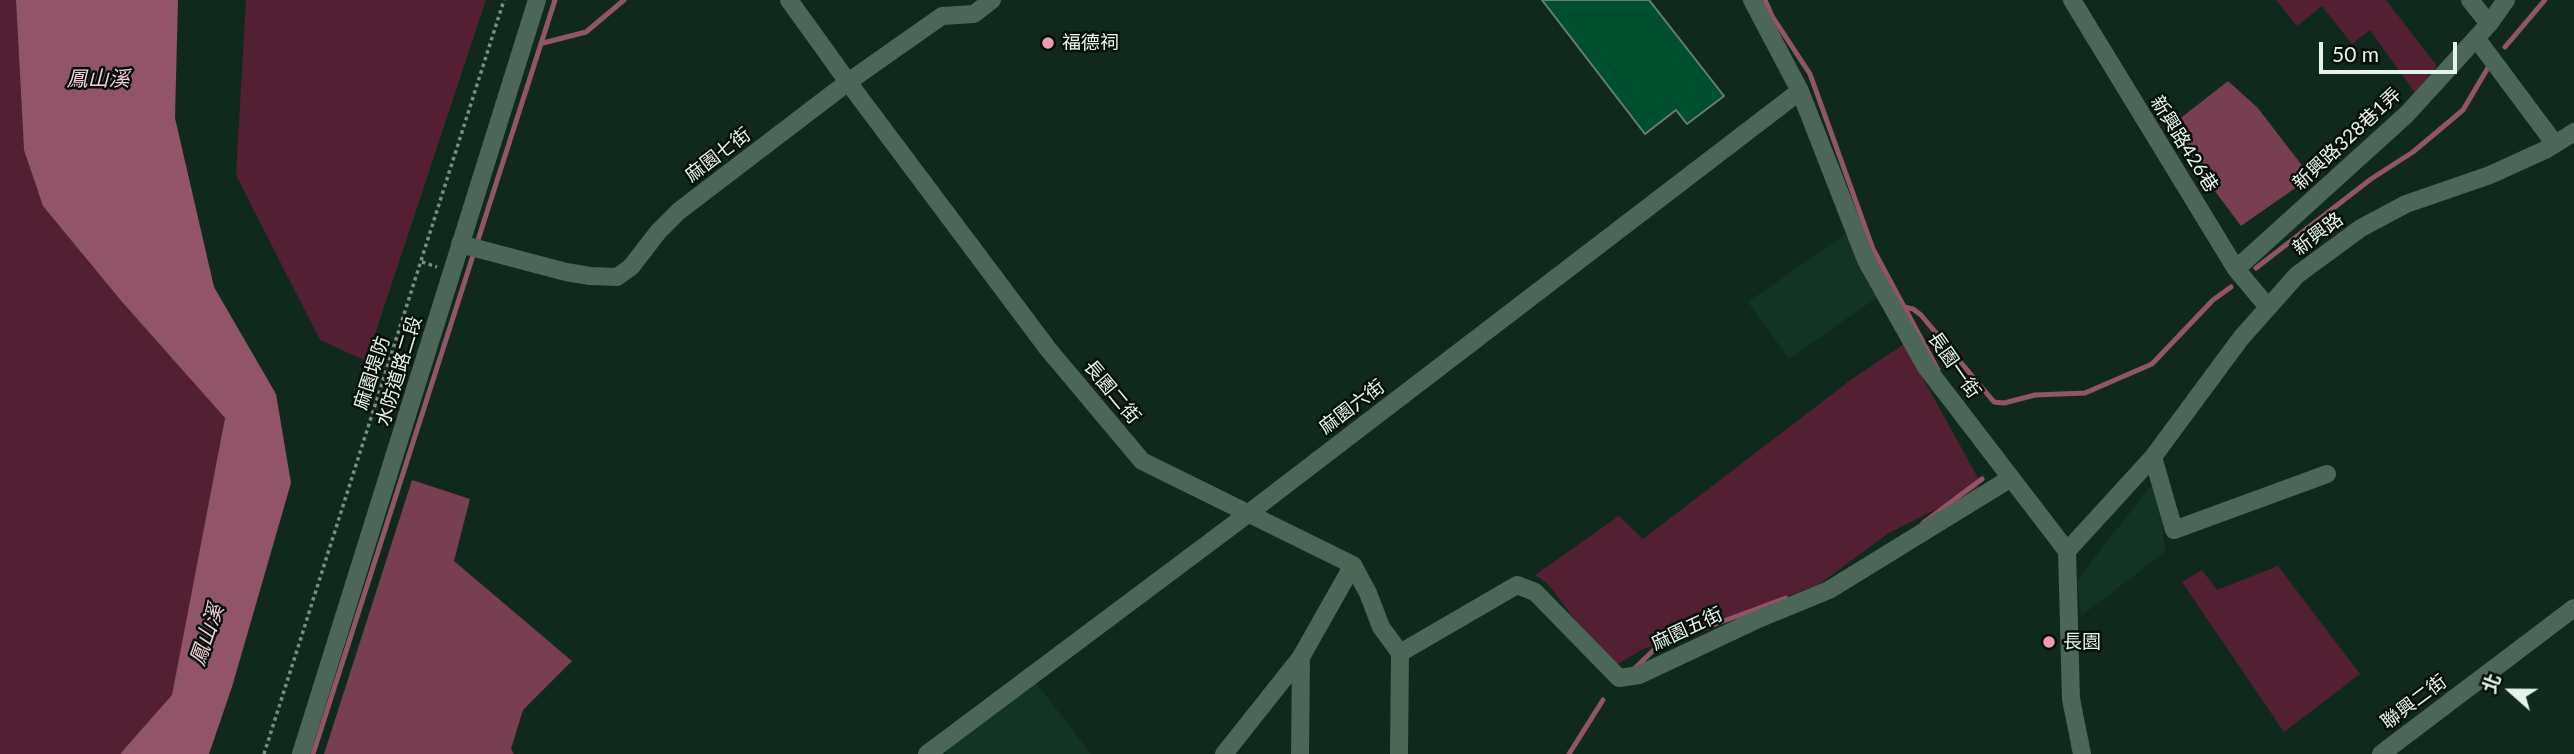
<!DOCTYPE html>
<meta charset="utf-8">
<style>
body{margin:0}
#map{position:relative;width:2574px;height:754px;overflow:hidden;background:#10291d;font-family:Lato,"Noto Sans TC",sans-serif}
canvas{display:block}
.north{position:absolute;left:2476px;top:656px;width:70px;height:70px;-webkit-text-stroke:5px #050f0a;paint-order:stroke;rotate:291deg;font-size:19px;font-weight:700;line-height:28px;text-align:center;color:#e6f5ec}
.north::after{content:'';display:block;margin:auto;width:24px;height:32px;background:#e6f5ec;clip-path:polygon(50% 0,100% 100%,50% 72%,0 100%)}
.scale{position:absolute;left:2319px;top:42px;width:138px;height:32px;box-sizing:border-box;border:4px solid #e6f5ec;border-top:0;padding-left:9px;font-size:21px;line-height:24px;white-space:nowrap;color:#e6f5ec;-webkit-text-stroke:5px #050f0a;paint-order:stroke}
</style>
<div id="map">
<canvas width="2574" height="754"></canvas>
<div class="north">北</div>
<div class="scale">50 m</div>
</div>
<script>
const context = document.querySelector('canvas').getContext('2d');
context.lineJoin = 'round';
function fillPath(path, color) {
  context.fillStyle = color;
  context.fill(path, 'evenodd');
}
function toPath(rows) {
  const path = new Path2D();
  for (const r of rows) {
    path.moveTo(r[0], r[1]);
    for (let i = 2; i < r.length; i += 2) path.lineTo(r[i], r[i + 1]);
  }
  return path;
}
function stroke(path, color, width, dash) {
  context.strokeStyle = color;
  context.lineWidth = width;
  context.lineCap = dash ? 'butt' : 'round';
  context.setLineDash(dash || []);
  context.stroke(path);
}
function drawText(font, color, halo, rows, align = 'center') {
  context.font = font + ' Lato,"Noto Sans TC",sans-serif';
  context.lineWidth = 5;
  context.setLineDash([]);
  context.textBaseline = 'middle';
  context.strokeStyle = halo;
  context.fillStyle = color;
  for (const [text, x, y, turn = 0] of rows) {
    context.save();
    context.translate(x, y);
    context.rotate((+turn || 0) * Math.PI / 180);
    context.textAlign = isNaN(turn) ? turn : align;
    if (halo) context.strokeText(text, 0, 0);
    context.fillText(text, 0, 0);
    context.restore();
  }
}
fillPath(toPath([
 [1854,228,1879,296,1789,359,1748,302],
 [2157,478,2165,552,2081,616,2077,580],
 [1034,680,1091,754,947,754,943,750]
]), '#123424');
fillPath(toPath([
 [0,0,16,0,24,150,123,303,225,418,172,696,120,754,0,754],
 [246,0,486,0,366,361,320,340,236,175],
 [2276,0,2386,0,2437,66,2415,93,2370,30,2352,44,2322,6,2297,26],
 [1904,344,1978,478,1978,488,1889,533,1818,585,1641,650,1611,668,1548,584,1535,575,1619,516,1643,539,1852,379],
 [2278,566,2360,674,2284,732,2182,582,2202,570,2217,590]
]), '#532033');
fillPath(toPath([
 [2228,81,2257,107,2311,177,2241,226,2168,128],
 [412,480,470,499,454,561,572,661,523,710,511,749,514,754,324,754]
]), '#783e52');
fillPath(toPath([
 [16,0,178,0,175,118,214,287,276,394,291,483,232,687,209,754,120,754,172,695,225,418,123,303,43,206,24,150]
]), '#915468');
stroke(toPath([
 [1765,0,1772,16,1810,74,1873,249,1938,370],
 [543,43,586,32,624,0],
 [2505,47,2545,0],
 [2256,268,2371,179,2413,152,2463,110,2489,66],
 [1904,307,1913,309,1921,315,1994,402,2004,403,2035,395,2085,393,2152,364,2213,300,2231,287],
 [1923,523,1982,479],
 [1633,670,1659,645,1786,598],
 [313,754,555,0],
 [1569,754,1603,700]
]), '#915468', 5);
const building = toPath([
 [1542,0,1649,0,1724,96,1687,124,1676,110,1645,134,1542,0]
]);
fillPath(building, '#004f32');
stroke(building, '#658071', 2);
stroke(toPath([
 [422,262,437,267],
 [264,754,504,0]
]), '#798d82', 3.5, [3.5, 3.5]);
stroke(toPath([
 [789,0,848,82,1048,349,1142,461,1353,565,1368,593,1381,627,1400,653,1399,754],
 [1752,0,1800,91,1866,260,1926,367,2067,551,2071,699,2082,754],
 [2072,0,2236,269,2267,306],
 [2470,0,2489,24],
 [2476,38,2555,144],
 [460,244,566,272,590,276,617,277,631,267,658,232,679,211,848,82,942,16,974,14,992,0],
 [2236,269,2407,114,2489,24,2506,0],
 [2153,457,2174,530,2327,474],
 [2067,551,2153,457,2241,338,2297,275,2361,228,2406,204,2490,175,2547,149,2574,132],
 [1400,653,1517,585,1535,592,1619,678,1639,675,1756,620,1829,590,2011,478],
 [301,754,537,0],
 [927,754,1249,513,1800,91],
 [1224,754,1301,657,1353,565],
 [1300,754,1301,657],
 [2381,754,2574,608]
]), '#4c6658', 18);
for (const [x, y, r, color] of [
 [1048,43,7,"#f09ab6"],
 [2049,642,7,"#f09ab6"]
]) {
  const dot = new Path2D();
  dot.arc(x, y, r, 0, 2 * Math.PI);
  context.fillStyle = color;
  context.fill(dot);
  stroke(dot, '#050f0a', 2.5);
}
drawText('19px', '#e6f5ec', '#050f0a', [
 ["福德祠",1062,43],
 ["長園",2063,642]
], 'left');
drawText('19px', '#e6f5ec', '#050f0a', [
 ["新興路328巷1弄",2347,139,-43],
 ["新興路426巷",2184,144,58],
 ["麻園七街",718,155,-37],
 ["新興路",2318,234,-37],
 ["長園一街",1954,365,55],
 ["水防道路二段",399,371,-73],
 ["麻園堤防",372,373,-72],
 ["長園二街",1112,392,50],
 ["麻園六街",1352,407,-37],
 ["麻園五街",1687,629,-25],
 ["聯興二街",2414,702,-37]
]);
drawText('italic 21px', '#f4cdd8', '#050f0a', [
 ["鳳山溪",98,79],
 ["鳳山溪",207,635,-71]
]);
</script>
